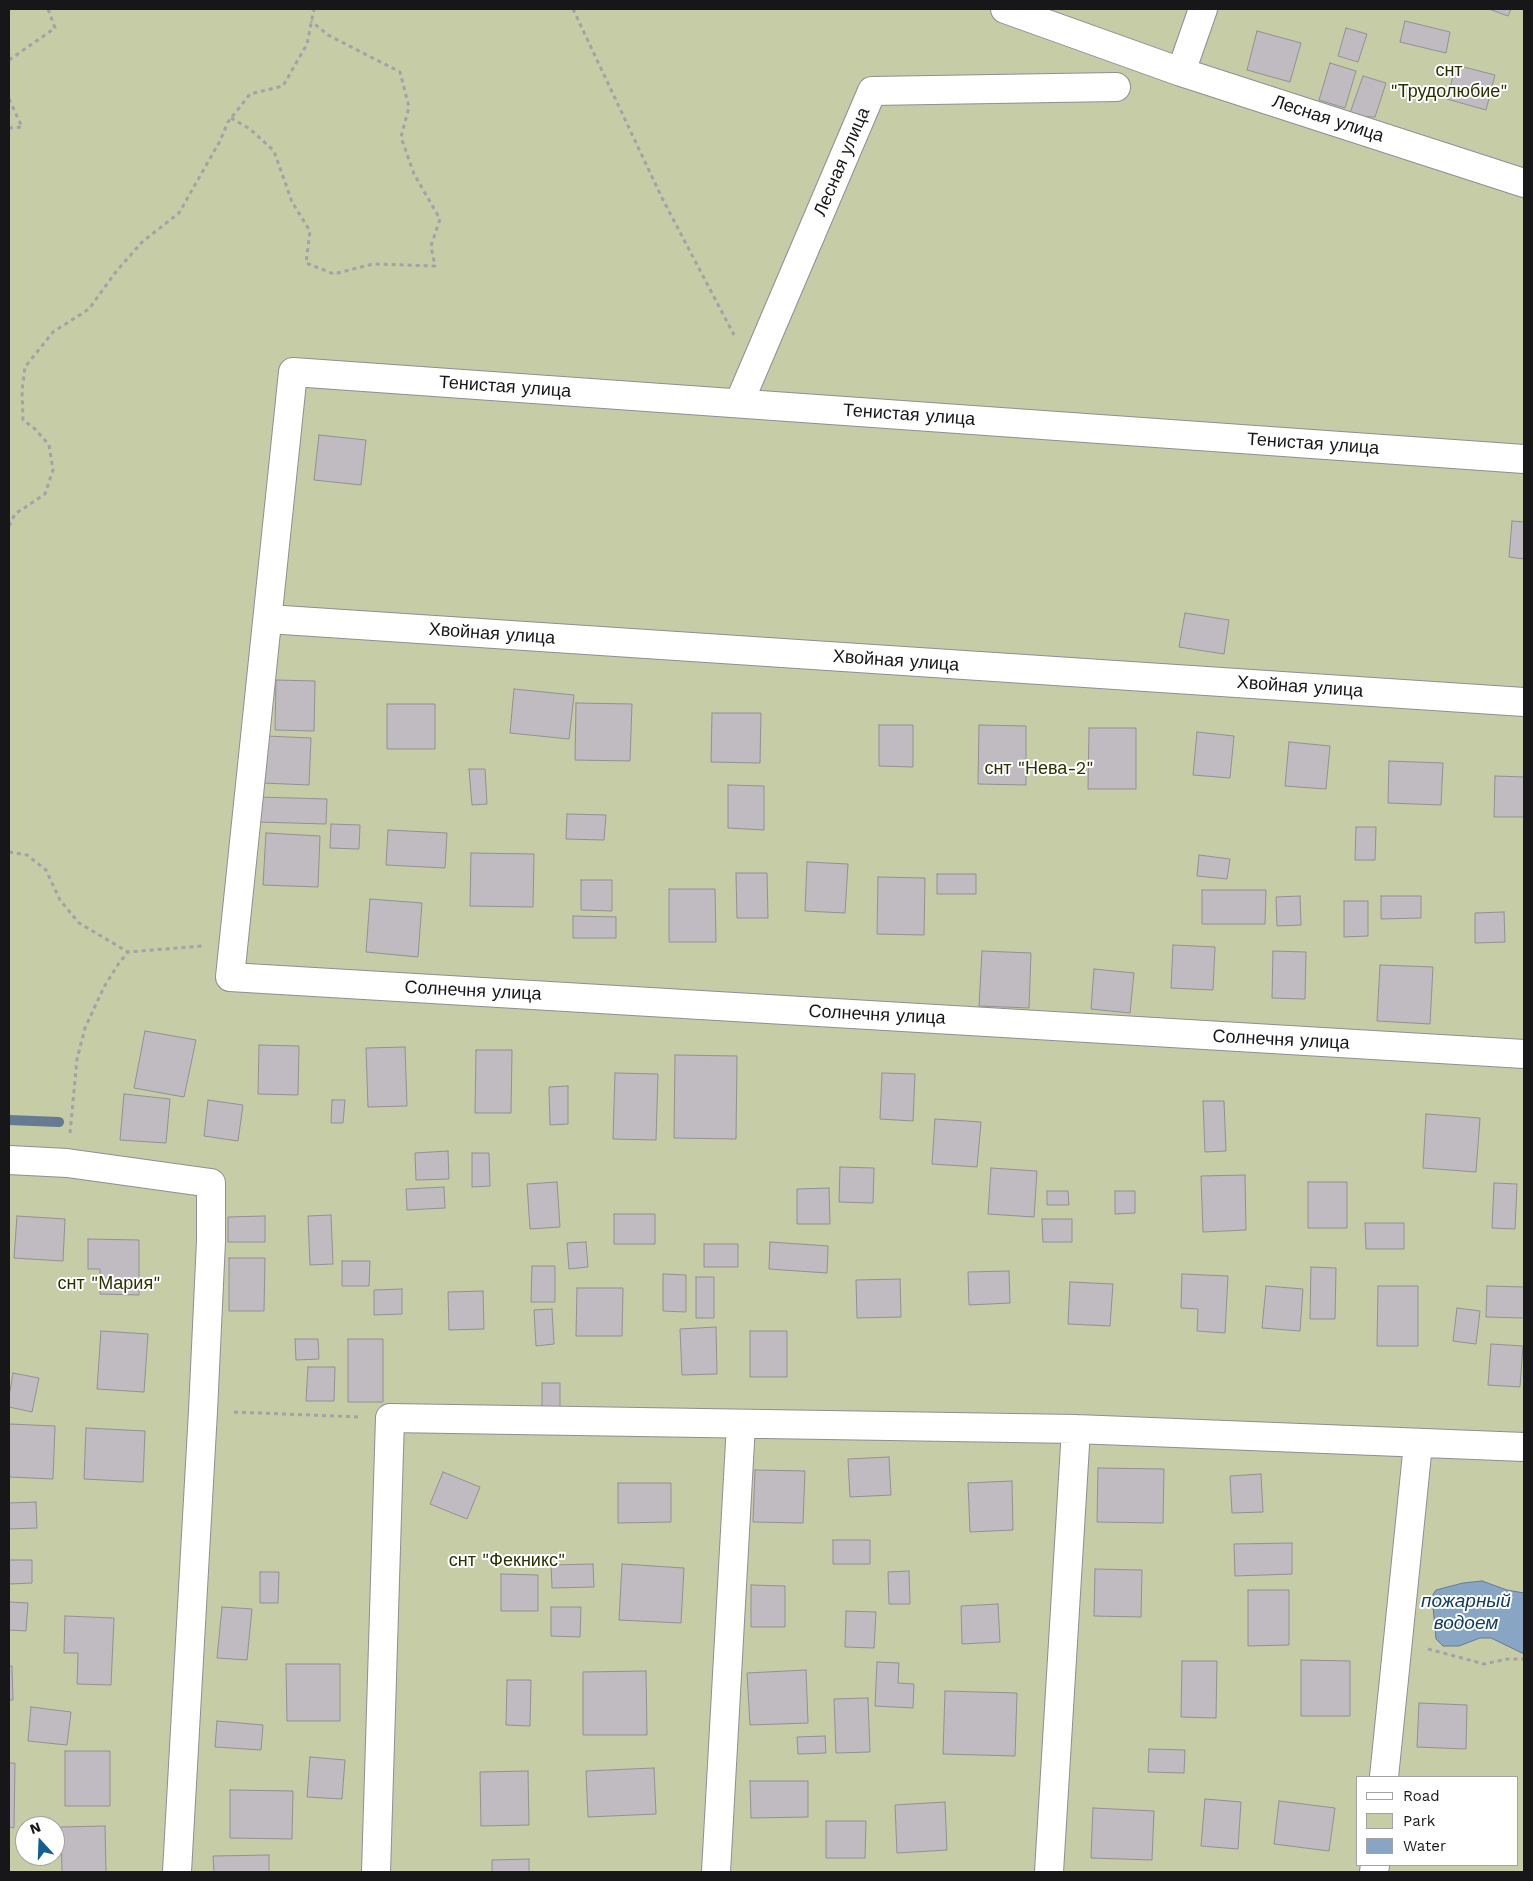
<!DOCTYPE html>
<meta charset="utf-8">
<style>
body{margin:0}
#map{position:relative;width:1533px;height:1881px;overflow:hidden;background:#e6e5ec;font-family:"Work Sans",sans-serif}
canvas{display:block}
.frame{position:absolute;inset:0;border:10px solid #171619;pointer-events:none}
.legend{position:absolute;left:1356px;top:1776px;width:162px;height:90px;box-sizing:border-box;background:#fff;border:1px solid #a2a2a3;margin:0;padding:6px 9px;list-style:none;font-size:15px;color:#171619}
.legend li{display:flex;align-items:center;gap:10px;height:25px}
.legend b{width:25px;border:1px solid #a2a2a3}
.north{position:absolute;left:15px;top:1816px;width:50px;height:50px;box-sizing:border-box;background:#fff;border:1px solid #a2a2a3;border-radius:50%;rotate:340deg;font-size:14px;font-weight:700;line-height:20px;text-align:center;color:#171619}
.north::after{content:'';display:block;margin:auto;width:18px;height:22px;background:#125e91;clip-path:polygon(50% 0,100% 100%,50% 72%,0 100%)}
</style>
<div id="map">
<canvas width="1533" height="1881"></canvas>
<div class="frame"></div>
<ul class="legend">
<li><b style="height:6px;background:#fff"></b>Road</li>
<li><b style="height:14px;background:#c5cca6"></b>Park</li>
<li><b style="height:14px;background:#88a5c4"></b>Water</li>
</ul>
<div class="north">N</div>
</div>
<script>
const context = document.querySelector('canvas').getContext('2d');
context.lineJoin = 'round';
function fillPath(path, color) {
  context.fillStyle = color;
  context.fill(path, 'evenodd');
}
function toPath(rows) {
  const path = new Path2D();
  for (const r of rows) {
    path.moveTo(r[0], r[1]);
    for (let i = 2; i < r.length; i += 2) path.lineTo(r[i], r[i + 1]);
  }
  return path;
}
function stroke(path, color, width, dash) {
  context.strokeStyle = color;
  context.lineWidth = width;
  context.lineCap = dash ? 'butt' : 'round';
  context.setLineDash(dash || []);
  context.stroke(path);
}
function drawText(font, color, halo, rows, align = 'center') {
  context.font = font + ' "Work Sans",sans-serif';
  context.lineWidth = 4;
  context.setLineDash([]);
  context.textBaseline = 'middle';
  context.strokeStyle = halo;
  context.fillStyle = color;
  for (const [text, x, y, turn = 0] of rows) {
    context.save();
    context.translate(x, y);
    context.rotate((+turn || 0) * Math.PI / 180);
    context.textAlign = isNaN(turn) ? turn : align;
    if (halo) context.strokeText(text, 0, 0);
    context.fillText(text, 0, 0);
    context.restore();
  }
}
fillPath(toPath([
 [9,9,1524,9,1524,1593,1507,1590,1482,1581,1463,1583,1436,1590,1432,1596,1459,1646,1480,1638,1491,1638,1524,1654,1524,1872,9,1872],
 [1357,1777,1517,1777,1517,1865,1357,1865],
 [25,1826,55,1826,55,1856,25,1856]
]), '#c5cca6');
const water = toPath([
 [1482,1581,1507,1590,1524,1593,1524,1654,1491,1638,1480,1638,1459,1646,1443,1646,1436,1639,1432,1596,1436,1590,1463,1583,1482,1581]
]);
fillPath(water, '#88a5c4');
stroke(water, '#667a91', 1);
stroke(toPath([
 [9,1120,59,1122]
]), '#667a91', 10);
const building = toPath([
 [1489,9,1511,9,1508,16,1489,9],
 [1405,21,1450,32,1446,53,1400,42,1405,21],
 [1346,28,1367,34,1358,62,1338,56,1346,28],
 [1257,31,1301,43,1290,82,1247,70,1257,31],
 [1330,63,1356,71,1345,108,1319,100,1330,63],
 [1456,65,1495,75,1486,110,1447,99,1456,65],
 [1363,76,1386,83,1375,117,1349,116,1363,76],
 [319,435,366,440,361,485,314,480,319,435],
 [1512,521,1524,522,1524,559,1509,557,1512,521],
 [1185,613,1229,620,1224,654,1179,647,1185,613],
 [276,680,315,681,314,731,275,730,276,680],
 [514,689,574,695,569,739,510,733,514,689],
 [576,703,632,704,630,761,575,760,576,703],
 [387,704,435,704,435,749,387,749,387,704],
 [712,713,761,713,760,763,711,762,712,713],
 [879,725,913,725,913,767,879,766,879,725],
 [979,725,1026,726,1026,785,978,784,979,725],
 [1089,728,1136,728,1136,789,1088,789,1089,728],
 [1197,732,1234,736,1230,778,1193,775,1197,732],
 [266,736,311,738,309,785,263,783,266,736],
 [1289,742,1330,746,1326,789,1285,786,1289,742],
 [1389,761,1443,763,1441,805,1388,803,1389,761],
 [469,769,485,769,487,804,472,805,469,769],
 [1495,776,1524,777,1524,817,1494,817,1495,776],
 [728,785,764,786,764,830,728,828,728,785],
 [258,797,327,799,326,824,258,822,258,797],
 [567,814,606,815,604,840,566,839,567,814],
 [331,824,360,825,359,849,330,848,331,824],
 [1356,827,1376,827,1375,860,1355,860,1356,827],
 [388,830,447,833,445,868,386,865,388,830],
 [266,833,320,836,318,887,263,885,266,833],
 [471,853,534,854,533,907,470,906,471,853],
 [1199,855,1230,859,1227,879,1197,876,1199,855],
 [807,862,848,864,845,913,805,911,807,862],
 [736,873,767,873,768,918,737,918,736,873],
 [937,874,976,874,976,894,937,894,937,874],
 [878,877,925,878,924,935,877,934,878,877],
 [581,880,612,880,612,911,581,910,581,880],
 [669,889,715,889,716,942,669,942,669,889],
 [1202,890,1266,890,1265,924,1202,924,1202,890],
 [1300,896,1301,925,1277,926,1276,897,1300,896],
 [1381,896,1421,896,1421,918,1381,919,1381,896],
 [370,899,422,903,418,957,366,952,370,899],
 [1344,901,1368,901,1368,936,1344,937,1344,901],
 [1504,912,1505,942,1475,943,1475,913,1504,912],
 [573,916,616,917,616,938,573,938,573,916],
 [1173,945,1215,947,1213,990,1171,988,1173,945],
 [982,951,1031,953,1029,1008,979,1006,982,951],
 [1273,951,1306,952,1305,999,1272,998,1273,951],
 [1380,965,1433,967,1430,1024,1377,1021,1380,965],
 [1094,969,1134,973,1130,1013,1091,1009,1094,969],
 [145,1031,196,1040,184,1097,134,1088,145,1031],
 [259,1045,299,1046,298,1095,258,1094,259,1045],
 [405,1047,407,1106,368,1107,366,1048,405,1047],
 [476,1050,512,1050,511,1113,475,1113,476,1050],
 [675,1055,737,1056,736,1139,674,1138,675,1055],
 [615,1073,658,1074,656,1140,613,1139,615,1073],
 [882,1073,915,1074,913,1121,880,1119,882,1073],
 [568,1086,568,1124,550,1125,549,1087,568,1086],
 [124,1094,170,1099,166,1143,120,1140,124,1094],
 [208,1100,243,1105,238,1141,204,1136,208,1100],
 [332,1100,345,1100,343,1123,331,1123,332,1100],
 [1203,1101,1224,1101,1226,1151,1205,1152,1203,1101],
 [1426,1114,1480,1118,1476,1172,1423,1168,1426,1114],
 [935,1119,981,1122,977,1167,932,1164,935,1119],
 [448,1151,449,1179,416,1180,415,1153,448,1151],
 [472,1153,489,1153,490,1186,472,1187,472,1153],
 [840,1167,874,1168,873,1203,839,1202,840,1167],
 [991,1168,1037,1171,1034,1217,988,1214,991,1168],
 [1245,1175,1246,1230,1203,1232,1201,1176,1245,1175],
 [557,1182,560,1227,530,1229,527,1184,557,1182],
 [1308,1182,1347,1182,1347,1228,1308,1228,1308,1182],
 [1494,1183,1517,1184,1515,1229,1492,1228,1494,1183],
 [444,1187,445,1208,407,1210,406,1189,444,1187],
 [829,1188,830,1224,797,1224,797,1189,829,1188],
 [1047,1191,1068,1191,1069,1205,1047,1205,1047,1191],
 [1115,1191,1135,1191,1135,1213,1115,1214,1115,1191],
 [614,1214,655,1214,655,1244,614,1244,614,1214],
 [331,1215,333,1264,310,1265,308,1216,331,1215],
 [17,1216,65,1219,63,1261,14,1258,17,1216],
 [265,1216,265,1242,228,1242,228,1217,265,1216],
 [1042,1219,1072,1219,1072,1242,1043,1242,1042,1219],
 [1365,1223,1404,1223,1404,1249,1366,1249,1365,1223],
 [88,1239,139,1240,139,1295,100,1294,100,1269,88,1269,88,1239],
 [586,1242,588,1267,569,1269,567,1243,586,1242],
 [770,1242,828,1246,827,1273,769,1269,770,1242],
 [704,1244,738,1244,738,1267,704,1267,704,1244],
 [229,1258,265,1258,264,1311,229,1311,229,1258],
 [342,1261,370,1261,369,1286,342,1286,342,1261],
 [532,1266,555,1266,555,1302,531,1302,532,1266],
 [1311,1267,1336,1268,1335,1319,1310,1319,1311,1267],
 [1009,1271,1010,1303,969,1305,968,1272,1009,1271],
 [663,1274,686,1275,686,1312,663,1311,663,1274],
 [1182,1274,1228,1276,1225,1333,1197,1331,1198,1309,1181,1308,1182,1274],
 [696,1277,714,1277,714,1318,696,1318,696,1277],
 [900,1279,901,1317,857,1318,856,1280,900,1279],
 [1070,1282,1113,1284,1110,1326,1068,1324,1070,1282],
 [1266,1286,1303,1289,1300,1331,1262,1328,1266,1286],
 [1378,1286,1418,1286,1418,1346,1377,1346,1378,1286],
 [1487,1286,1524,1287,1524,1318,1486,1317,1487,1286],
 [577,1288,623,1288,622,1336,576,1336,577,1288],
 [402,1289,402,1314,374,1315,374,1290,402,1289],
 [483,1291,484,1329,449,1330,448,1292,483,1291],
 [1457,1308,1480,1311,1476,1344,1453,1341,1457,1308],
 [552,1309,554,1344,536,1346,534,1310,552,1309],
 [716,1327,717,1374,682,1375,680,1329,716,1327],
 [101,1331,148,1334,144,1392,97,1389,101,1331],
 [750,1331,787,1331,787,1377,750,1377,750,1331],
 [295,1339,318,1339,319,1359,296,1360,295,1339],
 [348,1339,383,1339,383,1402,348,1402,348,1339],
 [1491,1344,1523,1346,1520,1387,1488,1385,1491,1344],
 [308,1367,335,1367,334,1401,306,1401,308,1367],
 [13,1373,39,1378,32,1412,9,1407,9,1397,13,1373],
 [542,1383,560,1383,560,1408,542,1409,542,1383],
 [9,1424,55,1426,53,1479,9,1477,9,1424],
 [86,1428,145,1431,143,1482,84,1479,86,1428],
 [889,1457,891,1495,850,1497,848,1459,889,1457],
 [1098,1468,1164,1469,1163,1523,1097,1522,1098,1468],
 [755,1470,805,1471,803,1523,753,1522,755,1470],
 [443,1472,480,1487,467,1519,430,1504,443,1472],
 [1261,1474,1263,1512,1232,1513,1230,1476,1261,1474],
 [1012,1481,1013,1530,970,1532,968,1483,1012,1481],
 [618,1483,671,1483,671,1522,618,1523,618,1483],
 [36,1502,37,1528,9,1529,9,1503,36,1502],
 [833,1540,870,1540,870,1564,833,1564,833,1540],
 [1292,1543,1292,1574,1235,1576,1234,1544,1292,1543],
 [9,1560,32,1560,32,1583,9,1584,9,1560],
 [593,1564,594,1587,552,1588,551,1565,593,1564],
 [622,1564,684,1568,681,1623,619,1620,622,1564],
 [1095,1569,1142,1570,1141,1617,1094,1616,1095,1569],
 [909,1571,910,1604,889,1604,888,1572,909,1571],
 [260,1572,279,1572,278,1603,260,1603,260,1572],
 [501,1574,538,1575,538,1611,501,1611,501,1574],
 [751,1585,785,1586,785,1627,751,1627,751,1585],
 [1248,1590,1289,1590,1289,1645,1248,1646,1248,1590],
 [9,1602,28,1603,26,1631,9,1630,9,1602],
 [998,1604,1000,1642,962,1644,961,1606,998,1604],
 [222,1607,252,1609,247,1660,217,1658,222,1607],
 [551,1607,581,1607,580,1637,551,1636,551,1607],
 [846,1611,876,1612,874,1648,845,1647,846,1611],
 [65,1616,114,1618,111,1685,77,1684,78,1653,64,1653,65,1616],
 [1301,1660,1350,1661,1350,1716,1301,1716,1301,1660],
 [1182,1661,1217,1661,1216,1718,1181,1717,1182,1661],
 [877,1662,899,1663,898,1683,914,1684,913,1708,875,1706,877,1662],
 [286,1664,340,1664,340,1721,287,1721,286,1664],
 [9,1666,12,1666,13,1700,9,1700,9,1666],
 [806,1670,808,1723,750,1725,747,1673,806,1670],
 [646,1671,647,1735,583,1735,583,1672,646,1671],
 [507,1680,531,1680,530,1726,506,1725,507,1680],
 [945,1691,1017,1693,1015,1756,943,1754,945,1691],
 [868,1698,870,1752,836,1753,834,1699,868,1698],
 [1419,1703,1467,1705,1466,1749,1417,1747,1419,1703],
 [31,1707,71,1712,67,1745,28,1741,31,1707],
 [217,1721,263,1725,261,1750,215,1747,217,1721],
 [825,1736,826,1753,798,1754,797,1737,825,1736],
 [1149,1749,1185,1750,1184,1773,1148,1772,1149,1749],
 [65,1751,110,1751,110,1806,65,1806,65,1751],
 [310,1757,345,1760,342,1799,307,1797,310,1757],
 [9,1763,15,1763,14,1828,9,1827,9,1763],
 [654,1768,656,1814,588,1817,586,1771,654,1768],
 [528,1771,529,1825,481,1826,480,1772,528,1771],
 [750,1781,808,1781,808,1817,751,1818,750,1781],
 [230,1790,293,1791,292,1839,230,1838,230,1790],
 [1205,1799,1241,1802,1238,1849,1201,1846,1205,1799],
 [1279,1801,1335,1808,1329,1851,1274,1844,1279,1801],
 [945,1802,947,1850,897,1853,895,1805,945,1802],
 [1093,1808,1154,1811,1152,1860,1091,1858,1093,1808],
 [826,1821,866,1821,865,1858,826,1858,826,1821],
 [105,1826,106,1872,62,1872,61,1827,105,1826],
 [269,1855,269,1872,214,1872,213,1856,269,1855],
 [529,1859,529,1872,492,1872,492,1860,529,1859]
]);
fillPath(building, '#c0bbc0');
stroke(building, '#959095', 1);
const street = toPath([
 [1005,9,1181,72,1524,183],
 [1181,72,1203,9],
 [739,403,872,91,1116,87],
 [1524,459,293,372,230,977,1524,1054],
 [268,619,1524,702],
 [9,1160,67,1163,211,1183,211,1241,203,1411,177,1872],
 [1384,1777,1418,1444],
 [376,1872,390,1418,1076,1429,1524,1447],
 [716,1872,741,1424],
 [1049,1872,1076,1429],
 [1374,1872,1375,1865]
]);
stroke(street, '#8f8e94', 30);
stroke(toPath([
 [573,9,662,198,734,335],
 [9,60,55,28,48,9],
 [9,99,22,127,9,128],
 [231,118,250,129,274,151,292,202,310,231,306,263,334,274,373,264,435,266,431,246,440,219,414,174,401,137,409,107,400,72,328,35,311,21],
 [9,526,15,514,45,494,53,470,49,445,35,429,23,420,22,391,25,367,53,332,89,309,115,273,142,242,179,213,220,141,228,122,250,94,283,86,307,44,314,9],
 [9,852,27,855,46,870,60,900,79,923,128,952,202,946],
 [70,1133,77,1059,85,1028,104,987,119,963,128,952],
 [234,1412,360,1417],
 [1428,1649,1484,1664,1507,1659,1524,1659]
]), '#a3a2a8', 3, [4, 4]);
stroke(street, '#fff', 28);
drawText('18px', '#2c3100', '#fff', [
 ["снт",1449,71],
 ["\"Трудолюбие\"",1449,92],
 ["снт \"Нева-2\"",1039,769],
 ["снт \"Мария\"",109,1284],
 ["снт \"Фекникс\"",507,1561]
]);
drawText('18px', '#171619', '#fff', [
 ["Лесная улица",1328,119,18],
 ["Лесная улица",842,162,-67],
 ["Тенистая улица",505,387,4],
 ["Тенистая улица",909,415,4],
 ["Тенистая улица",1313,444,4],
 ["Хвойная улица",492,634,4],
 ["Хвойная улица",896,661,4],
 ["Хвойная улица",1300,687,4],
 ["Солнечня улица",473,991,3],
 ["Солнечня улица",877,1015,3],
 ["Солнечня улица",1281,1040,3]
]);
drawText('italic 19px', '#103c65', '#fff', [
 ["пожарный",1466,1601],
 ["водоем",1466,1623]
]);
</script>
